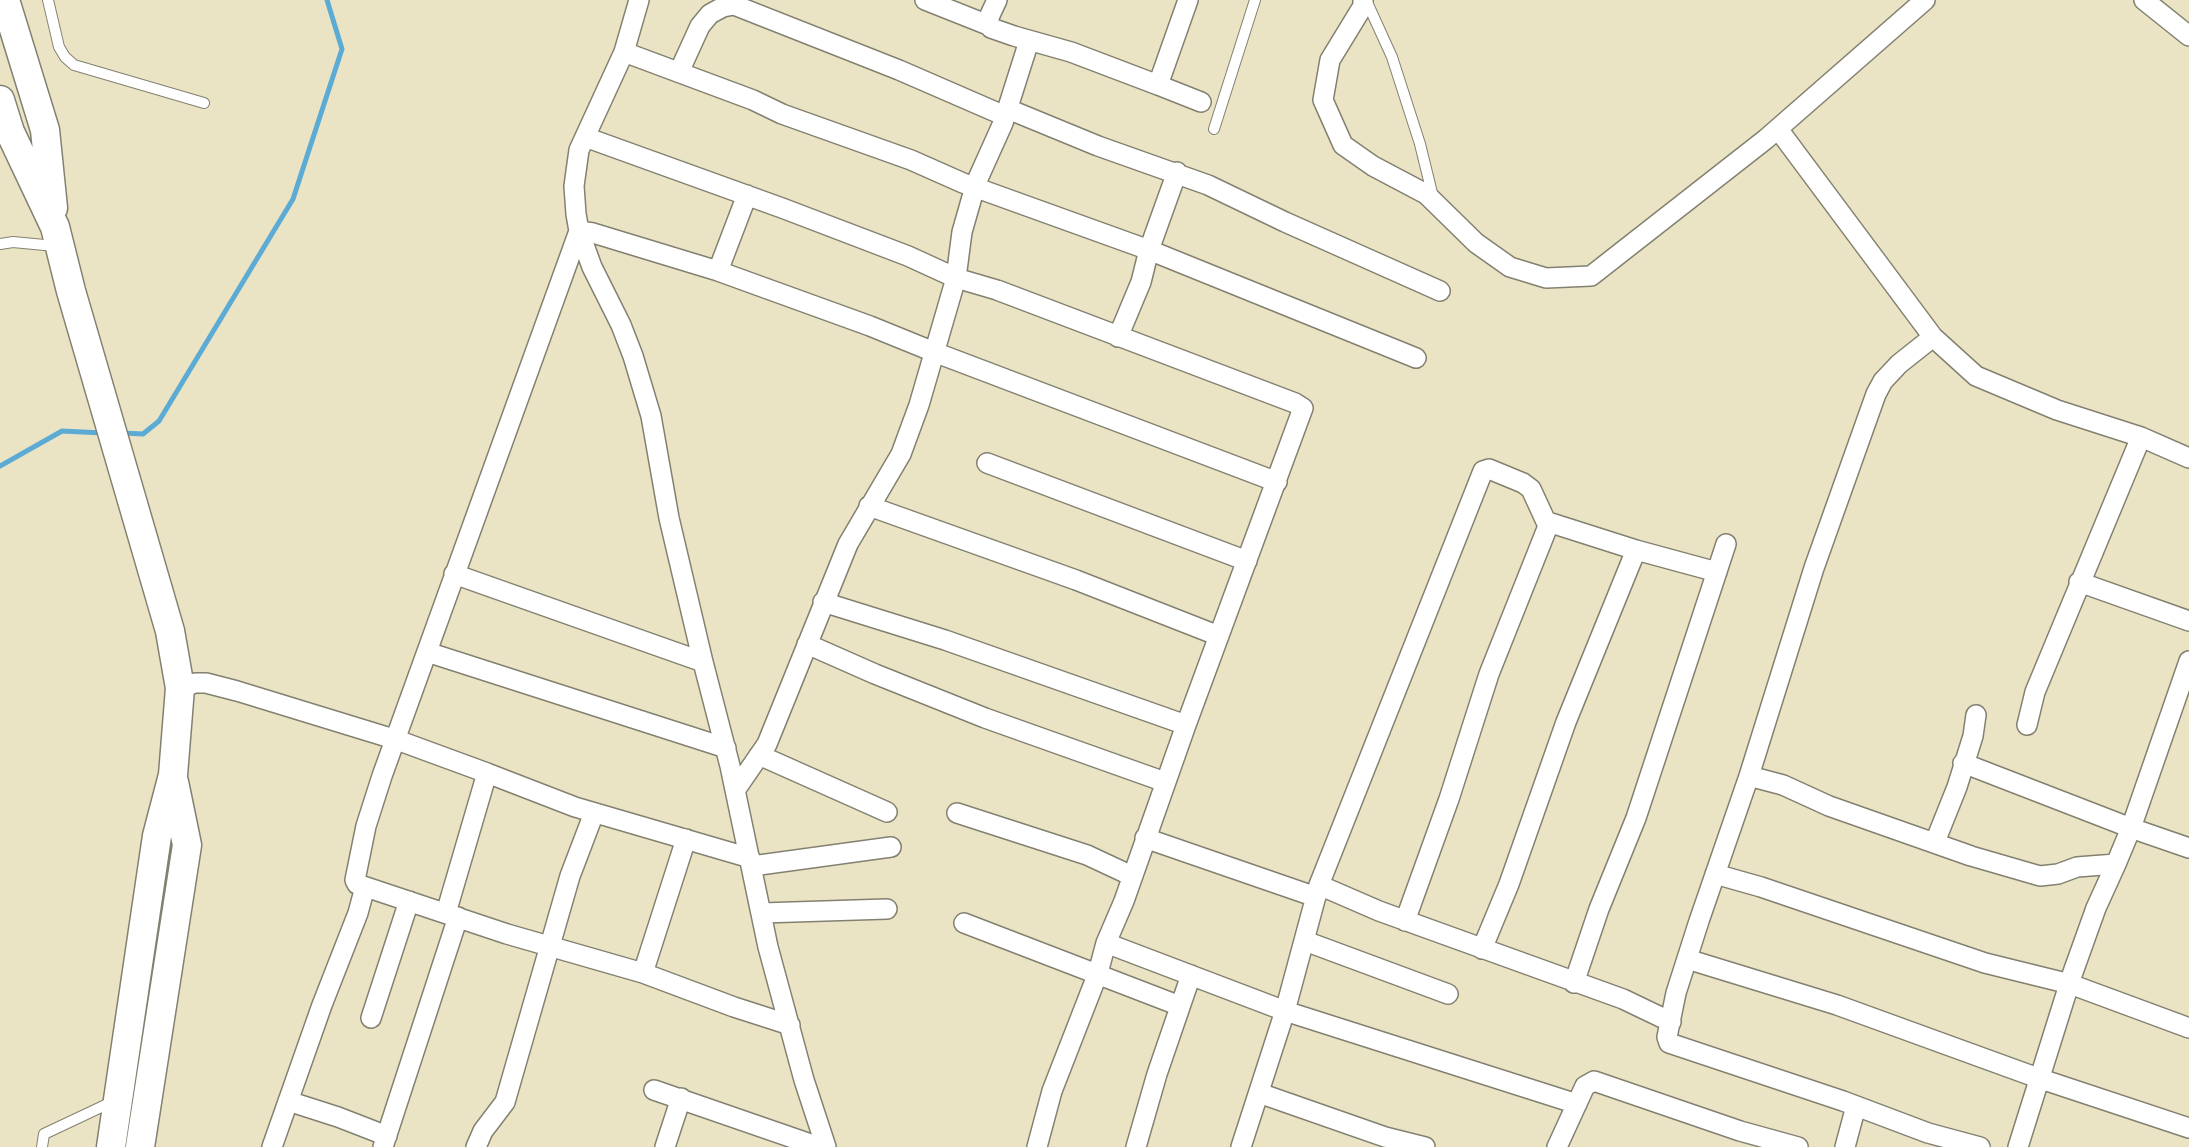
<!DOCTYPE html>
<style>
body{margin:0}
canvas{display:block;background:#eae4c5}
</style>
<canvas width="2189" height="1147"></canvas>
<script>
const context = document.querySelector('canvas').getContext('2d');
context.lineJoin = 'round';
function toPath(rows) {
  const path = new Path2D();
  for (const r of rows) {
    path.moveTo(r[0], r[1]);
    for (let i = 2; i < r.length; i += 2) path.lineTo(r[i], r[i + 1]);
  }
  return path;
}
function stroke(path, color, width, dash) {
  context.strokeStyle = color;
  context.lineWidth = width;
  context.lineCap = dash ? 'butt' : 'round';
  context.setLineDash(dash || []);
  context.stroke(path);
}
stroke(toPath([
 [123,433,143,434,159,421,293,199,342,49,327,0],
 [0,466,62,431,103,433]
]), '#5babd5', 5);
const lane = toPath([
 [48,0,59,47,65,57,74,65,204,103],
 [1366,0,1392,57,1420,144,1433,197],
 [1214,129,1255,0],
 [0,244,13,242,55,246],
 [42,1147,44,1134,114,1101]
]);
const street = toPath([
 [639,0,624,52,579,150,574,186,576,214,579,231,592,267,621,325,633,356,651,416,669,518,703,662,730,766,768,947,804,1080,826,1147],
 [925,0,988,25],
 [997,0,990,15,988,23,991,28,1014,36,1071,52,1158,85,1188,0],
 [1363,0,1363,6,1330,60,1323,100,1343,145,1373,166,1426,194,1476,243,1510,267,1546,278,1591,276,1766,139,1925,0],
 [2144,0,2189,36],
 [624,52,753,100,782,114,911,160,963,183,1149,250,1416,358],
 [679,72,700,26,710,14,723,7,734,5,899,70,1005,116],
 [1158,85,1201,102],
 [1008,109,1098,146,1208,185,1285,222,1440,291],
 [1778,129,1933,337,1976,376,2057,410,2141,437,2189,458],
 [585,137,782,208,908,256,956,278,997,290,1295,403,1303,408,1186,725,1124,901,1106,943,1098,973,1052,1091,1037,1147],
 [747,195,718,271,593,233,579,231,382,776,366,826,355,880,357,884,507,934,643,973,734,1007,790,1025],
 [718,271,870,326,934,352,1277,482],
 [1118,337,1141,282,1149,250,1177,172],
 [987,463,1247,561],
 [869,506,1076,580,1219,636],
 [1548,522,1636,550,1717,572],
 [454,574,703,662],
 [2079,582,2189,621],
 [823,602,945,640,1186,725],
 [807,644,875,674,985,718,1165,782],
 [427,652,726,748],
 [2189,661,2131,828,2189,848],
 [180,688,195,683,206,683,237,691,397,740,487,773,446,913],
 [2027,725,2035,692,2141,437],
 [759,755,887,812],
 [1963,763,2131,828,2116,864],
 [487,773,575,807,750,858],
 [1749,776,1814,568,1876,394,1883,381,1899,364,1933,337],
 [736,789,767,744,848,544,901,454,919,405,956,278,962,232,976,183,1003,123,1029,41],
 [957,813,1087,855,1132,876],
 [1145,838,1316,897],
 [1935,842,1957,787,1973,736,1976,715],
 [752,866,891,847],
 [1715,874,1761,887,1985,963,2070,984,2189,1028],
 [1319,885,1379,911,1623,999,1671,1022],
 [762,913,887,909],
 [964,923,1180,1006],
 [1305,941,1448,994],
 [1106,943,1285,1011,1577,1104],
 [1482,949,1509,884,1566,722,1636,550],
 [1687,959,1837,1005,2038,1078,2189,1128],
 [643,973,686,839],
 [1574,983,1599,909,1636,818,1726,544],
 [371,1018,409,901],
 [654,1090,819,1147],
 [1259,1093,1385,1137,1425,1147],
 [288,1101,338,1117,387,1136],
 [272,1147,322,1005,358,913,365,887],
 [383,1147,458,917],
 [476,1147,483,1131,505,1102,570,876,594,813],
 [665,1147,681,1098],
 [1136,1147,1157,1074,1191,975],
 [1241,1147,1285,1011,1319,885,1483,471,1489,469,1523,483,1531,489,1548,526,1489,674,1449,799,1405,921],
 [1557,1147,1585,1086,1594,1081,1740,1131,1798,1147],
 [1845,1147,1856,1106],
 [1980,1147,1928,1133,1843,1101,1669,1043,1667,1037,1676,993,1699,921,1749,776,1783,785,1829,806,1971,856,2040,876,2058,874,2077,867,2116,864,2096,908,2072,975,2018,1147]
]);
const secondary = toPath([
 [5,0,45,130,53,208],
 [0,100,10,132,55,227,71,291,170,631,180,688,173,775,157,836,111,1147],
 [140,1147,187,845,174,782]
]);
stroke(lane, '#838070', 12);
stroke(street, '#838070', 22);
stroke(secondary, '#838070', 31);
stroke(lane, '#fff', 10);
stroke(street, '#fff', 19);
stroke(secondary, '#fff', 28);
</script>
